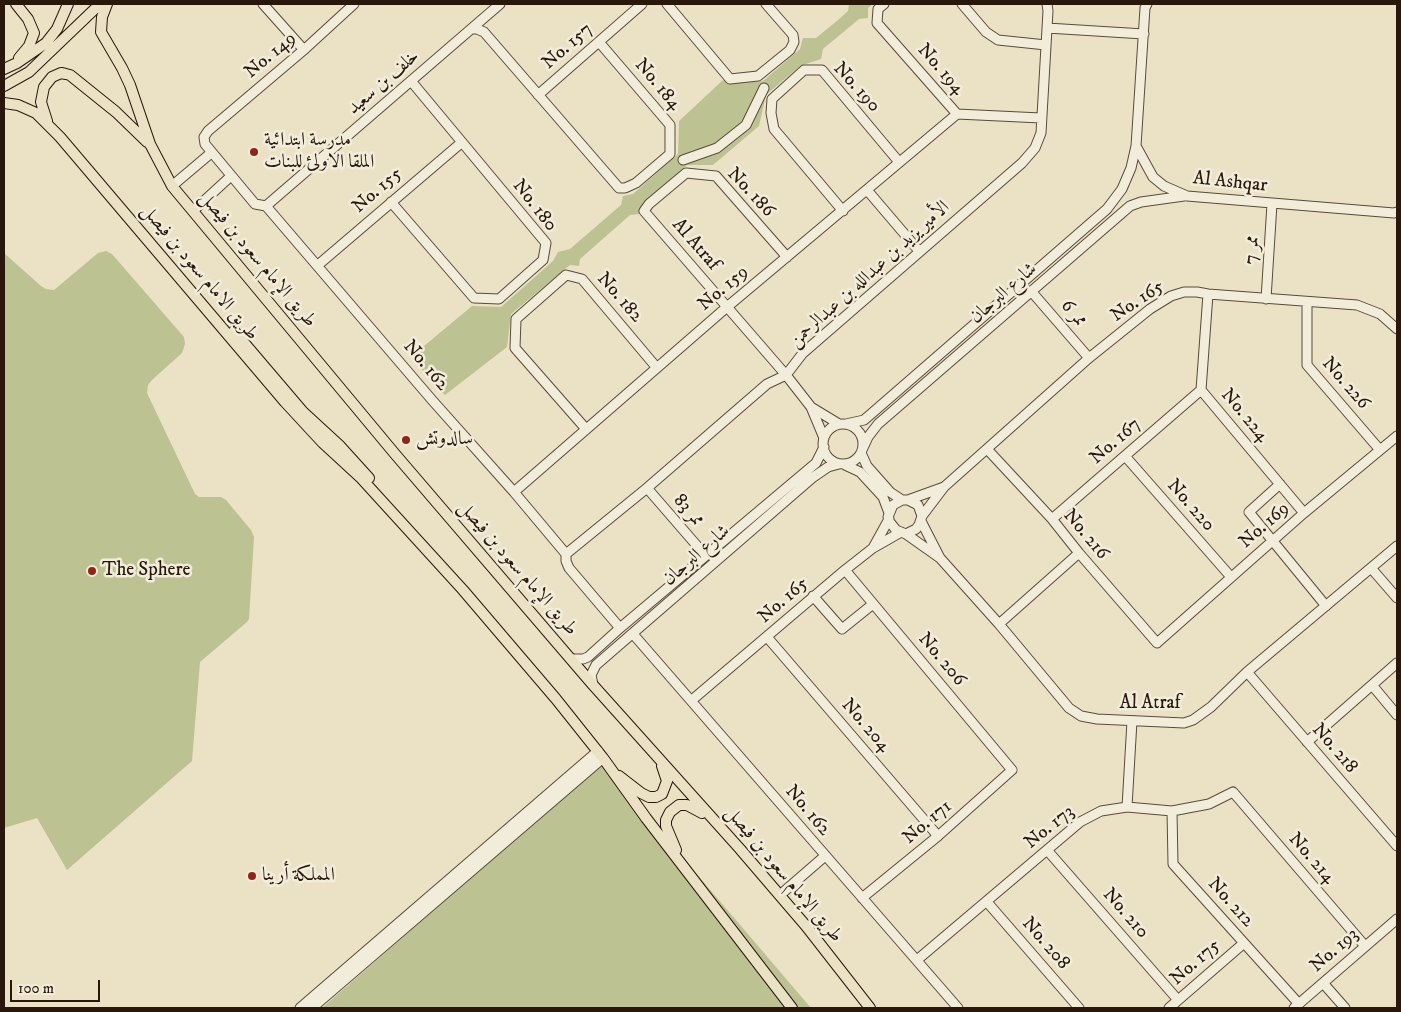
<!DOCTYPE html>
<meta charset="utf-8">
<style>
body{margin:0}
#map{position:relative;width:1401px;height:1012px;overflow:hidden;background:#ebe2c6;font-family:"IM FELL DW Pica",serif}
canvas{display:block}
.frame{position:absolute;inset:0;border:5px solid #29170c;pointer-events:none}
.scale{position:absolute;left:10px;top:980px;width:90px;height:22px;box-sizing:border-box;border:2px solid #29170c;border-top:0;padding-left:6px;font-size:15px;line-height:18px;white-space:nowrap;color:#29170c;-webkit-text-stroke:4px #f2ecda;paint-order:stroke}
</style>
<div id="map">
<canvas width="1401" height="1012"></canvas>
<div class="frame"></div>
<div class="scale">100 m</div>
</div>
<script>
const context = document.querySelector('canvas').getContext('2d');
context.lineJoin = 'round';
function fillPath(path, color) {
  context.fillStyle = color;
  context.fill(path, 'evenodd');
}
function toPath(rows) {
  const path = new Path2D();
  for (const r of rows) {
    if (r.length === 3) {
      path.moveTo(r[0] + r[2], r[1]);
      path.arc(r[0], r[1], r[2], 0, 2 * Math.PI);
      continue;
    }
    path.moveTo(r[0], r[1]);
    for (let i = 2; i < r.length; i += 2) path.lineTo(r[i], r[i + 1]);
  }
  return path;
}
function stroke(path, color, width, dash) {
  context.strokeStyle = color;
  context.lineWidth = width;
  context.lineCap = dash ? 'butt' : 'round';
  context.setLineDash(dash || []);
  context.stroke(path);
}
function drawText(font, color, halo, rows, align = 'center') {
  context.font = font + ' "IM FELL DW Pica",Amiri,serif';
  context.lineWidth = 5;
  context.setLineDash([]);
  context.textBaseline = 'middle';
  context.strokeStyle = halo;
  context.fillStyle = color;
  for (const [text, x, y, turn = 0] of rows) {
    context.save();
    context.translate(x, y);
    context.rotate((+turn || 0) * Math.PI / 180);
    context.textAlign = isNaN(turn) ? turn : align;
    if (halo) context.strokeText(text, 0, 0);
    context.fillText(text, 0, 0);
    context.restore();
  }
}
fillPath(toPath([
 [849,4,873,4,868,8,868,18,859,19,823,49,821,59,800,66,766,95,759,126,713,165,687,165,643,203,639,214,630,215,580,259,579,266,570,265,511,314,507,347,445,395,428,378,412,356,472,306,501,307,553,261,558,252,570,249,621,205,623,196,633,194,678,154,679,121,723,80,732,83,763,81,800,49,803,38,816,38,838,20,848,11],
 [106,251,112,254,184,337,185,344,182,353,152,380,148,385,147,393,195,494,199,497,221,497,226,500,251,530,254,537,249,619,247,622,200,662,192,761,67,870,37,818,4,828,4,253,41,286,46,289,54,290,98,253],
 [602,763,811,1008,322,1008,548,810]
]), '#bcc292');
const minor = toPath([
 [263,4,304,50],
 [354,4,306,48,208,131,204,137,205,144,255,204,266,206,432,400,514,492,566,554,566,561,569,568,620,628],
 [667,4,730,79,758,76,790,50,794,42,793,35,766,4],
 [884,4,878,9,877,23,957,114,1041,118],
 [962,4,986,32,998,40,1046,45],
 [1147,4,1145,8,1136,146,1153,177,1164,186,1187,196,1394,213,1397,212],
 [1047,28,1144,34],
 [471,29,477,29,484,32,619,188,625,188,636,183,670,154,670,125,599,42],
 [538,95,642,4],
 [683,160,717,148,746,125,764,88],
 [172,186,211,153],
 [867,190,919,251],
 [391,202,474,298,499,299,543,260,546,243,411,81],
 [266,206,500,4],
 [193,211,231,176],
 [843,211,774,129,771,113,772,99,804,70,822,70,899,162],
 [787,257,716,176,686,173,649,204,644,211,786,375,811,407],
 [318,265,461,143],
 [1031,291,1089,358],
 [1208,294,1201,390,1304,513],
 [1266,299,1272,204],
 [1307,302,1307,365,1380,450],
 [843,444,20],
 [846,424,864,420,871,414,1107,209,1122,189,1131,168,1136,146],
 [586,429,515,348,516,319,566,275,582,279,657,368],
 [824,438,811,407,839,424],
 [987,449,1052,519,1079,553,1157,643,1304,513,1397,436],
 [862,450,868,437,878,424,1130,206,1141,202,1184,196],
 [861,453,867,466,890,492,902,500],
 [1125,456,1231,577],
 [845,465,860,472,883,497,889,513],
 [1280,484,1249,512,1326,606],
 [944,487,1089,358,1150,309,1171,296,1184,292,1197,292,1208,294,1357,305,1380,314,1397,329],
 [647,488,705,555],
 [514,492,727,307,957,114],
 [908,500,918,505,922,516,919,525,916,529,906,534,896,530,889,521,888,517,893,505,902,500,908,500,944,487,922,516],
 [1052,519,1201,390],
 [906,534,940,558,921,521],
 [873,548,901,532],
 [566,554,647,488,767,384,786,375,803,353,1022,163,1035,148,1041,133,1048,11,1047,4],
 [940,558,999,624,1069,708,1081,716,1097,719,1184,723,1193,720,1211,707,1247,672,1397,546],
 [1371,568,1397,598],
 [845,570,1012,770,938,836,862,898],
 [813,596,842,629,873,604],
 [999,624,1079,553],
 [633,634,958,1008],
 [767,637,938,836],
 [571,659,583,659,588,657,620,628,816,463,824,447],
 [1247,672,1397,846],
 [593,685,591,675,596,665,812,478,828,467,839,464],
 [1372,685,1397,715],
 [692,700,845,570,873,548,889,519],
 [1307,742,1397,663],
 [1127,807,1132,721],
 [1172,811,1173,864,1299,1004],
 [1047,850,1178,1000],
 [780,895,825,856],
 [987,902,1079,1008],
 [917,960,1080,822,1101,811,1127,807,1172,811,1209,804,1233,792,1365,946],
 [1323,983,1345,1008],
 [300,1008,598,751],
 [312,1008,603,758],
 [1169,1008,1244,943],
 [1294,1008,1397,919]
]);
const major = toPath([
 [16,4,28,19,34,33,29,46,19,58],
 [107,4,102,17,101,32,122,68,130,85,150,144,172,186,395,454,593,685,740,849,806,926,870,1008],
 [4,69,17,63,46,43,57,29,68,4],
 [4,86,29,72,100,4],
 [4,103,18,105,36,113,60,137,285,402,322,442,360,477,463,590,556,699,603,758,646,818,792,1008],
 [47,121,41,102,44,87,52,77,61,73,66,74,70,75,116,112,147,142],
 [234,331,303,412,340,446,369,478],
 [619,776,641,793,649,797,656,797,662,794,667,781,662,766],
 [676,850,666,826,666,820,670,812,679,805,687,805,702,813]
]);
stroke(minor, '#5a4a3a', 11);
stroke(major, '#29170c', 12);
stroke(minor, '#f2ecda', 9);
stroke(major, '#ebe2c6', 10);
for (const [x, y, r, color] of [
 [254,152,5,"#8f2418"],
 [406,440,5,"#8f2418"],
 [92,571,5,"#8f2418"],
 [252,876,5,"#8f2418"]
]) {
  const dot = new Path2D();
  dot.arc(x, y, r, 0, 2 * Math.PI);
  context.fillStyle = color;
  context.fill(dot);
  stroke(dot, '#f2ecda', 2);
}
drawText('19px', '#29170c', '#f2ecda', [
 ["No. 157",568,47,-41],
 ["No. 149",271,56,-40],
 ["No. 194",940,70,49],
 ["خلف بن سعيد",384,83,-41],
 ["No. 184",657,85,50],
 ["No. 190",856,88,48],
 ["Al Ashqar",1230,183,6],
 ["No. 155",378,191,-41],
 ["No. 186",750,193,47],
 ["No. 180",534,206,52],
 ["Al Atraf",695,245,49],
 ["ممر 7",1253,250,-86],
 ["طريق الإمام سعود بن فيصل",257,260,50],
 ["طريق الامام سعود بن فيصل",199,273,50],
 ["الأمير يزيد بن عبدالله بن عبدالرحمن",870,275,-42],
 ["No. 159",724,289,-40],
 ["شارع البرجان",1004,294,-41],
 ["No. 182",619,298,49],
 ["No. 165",1138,302,-34],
 ["ممر 6",1073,314,49],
 ["No. 162",425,366,50],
 ["No. 226",1345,384,49],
 ["No. 224",1244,416,50],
 ["No. 167",1116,442,-41],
 ["No. 220",1190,506,49],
 ["ممر 83",688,511,49],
 ["No. 169",1265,526,-41],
 ["No. 216",1085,535,50],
 ["شارع البرجان",697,556,-41],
 ["طريق الإمام سعود بن فيصل",517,569,49],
 ["No. 165",784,601,-41],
 ["No. 206",941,660,50],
 ["Al Atraf",1150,704],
 ["No. 204",865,726,49],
 ["No. 218",1334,749,49],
 ["No. 162",807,811,50],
 ["No. 171",928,823,-40],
 ["No. 173",1050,828,-39],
 ["No. 214",1311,859,49],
 ["طريق الإمام سعود بن فيصل",783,875,50],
 ["No. 212",1230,903,48],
 ["No. 210",1125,914,49],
 ["No. 208",1045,944,49],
 ["No. 193",1335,951,-41],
 ["No. 175",1196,963,-41]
]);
drawText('19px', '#29170c', '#f2ecda', [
 ["مدرسة ابتدائية",264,141],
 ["الملقا الاولئ للبنات",264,163],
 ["سالدوتش",416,440],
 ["The Sphere",102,571],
 ["المملكة أرينا",262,876]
], 'left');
</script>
